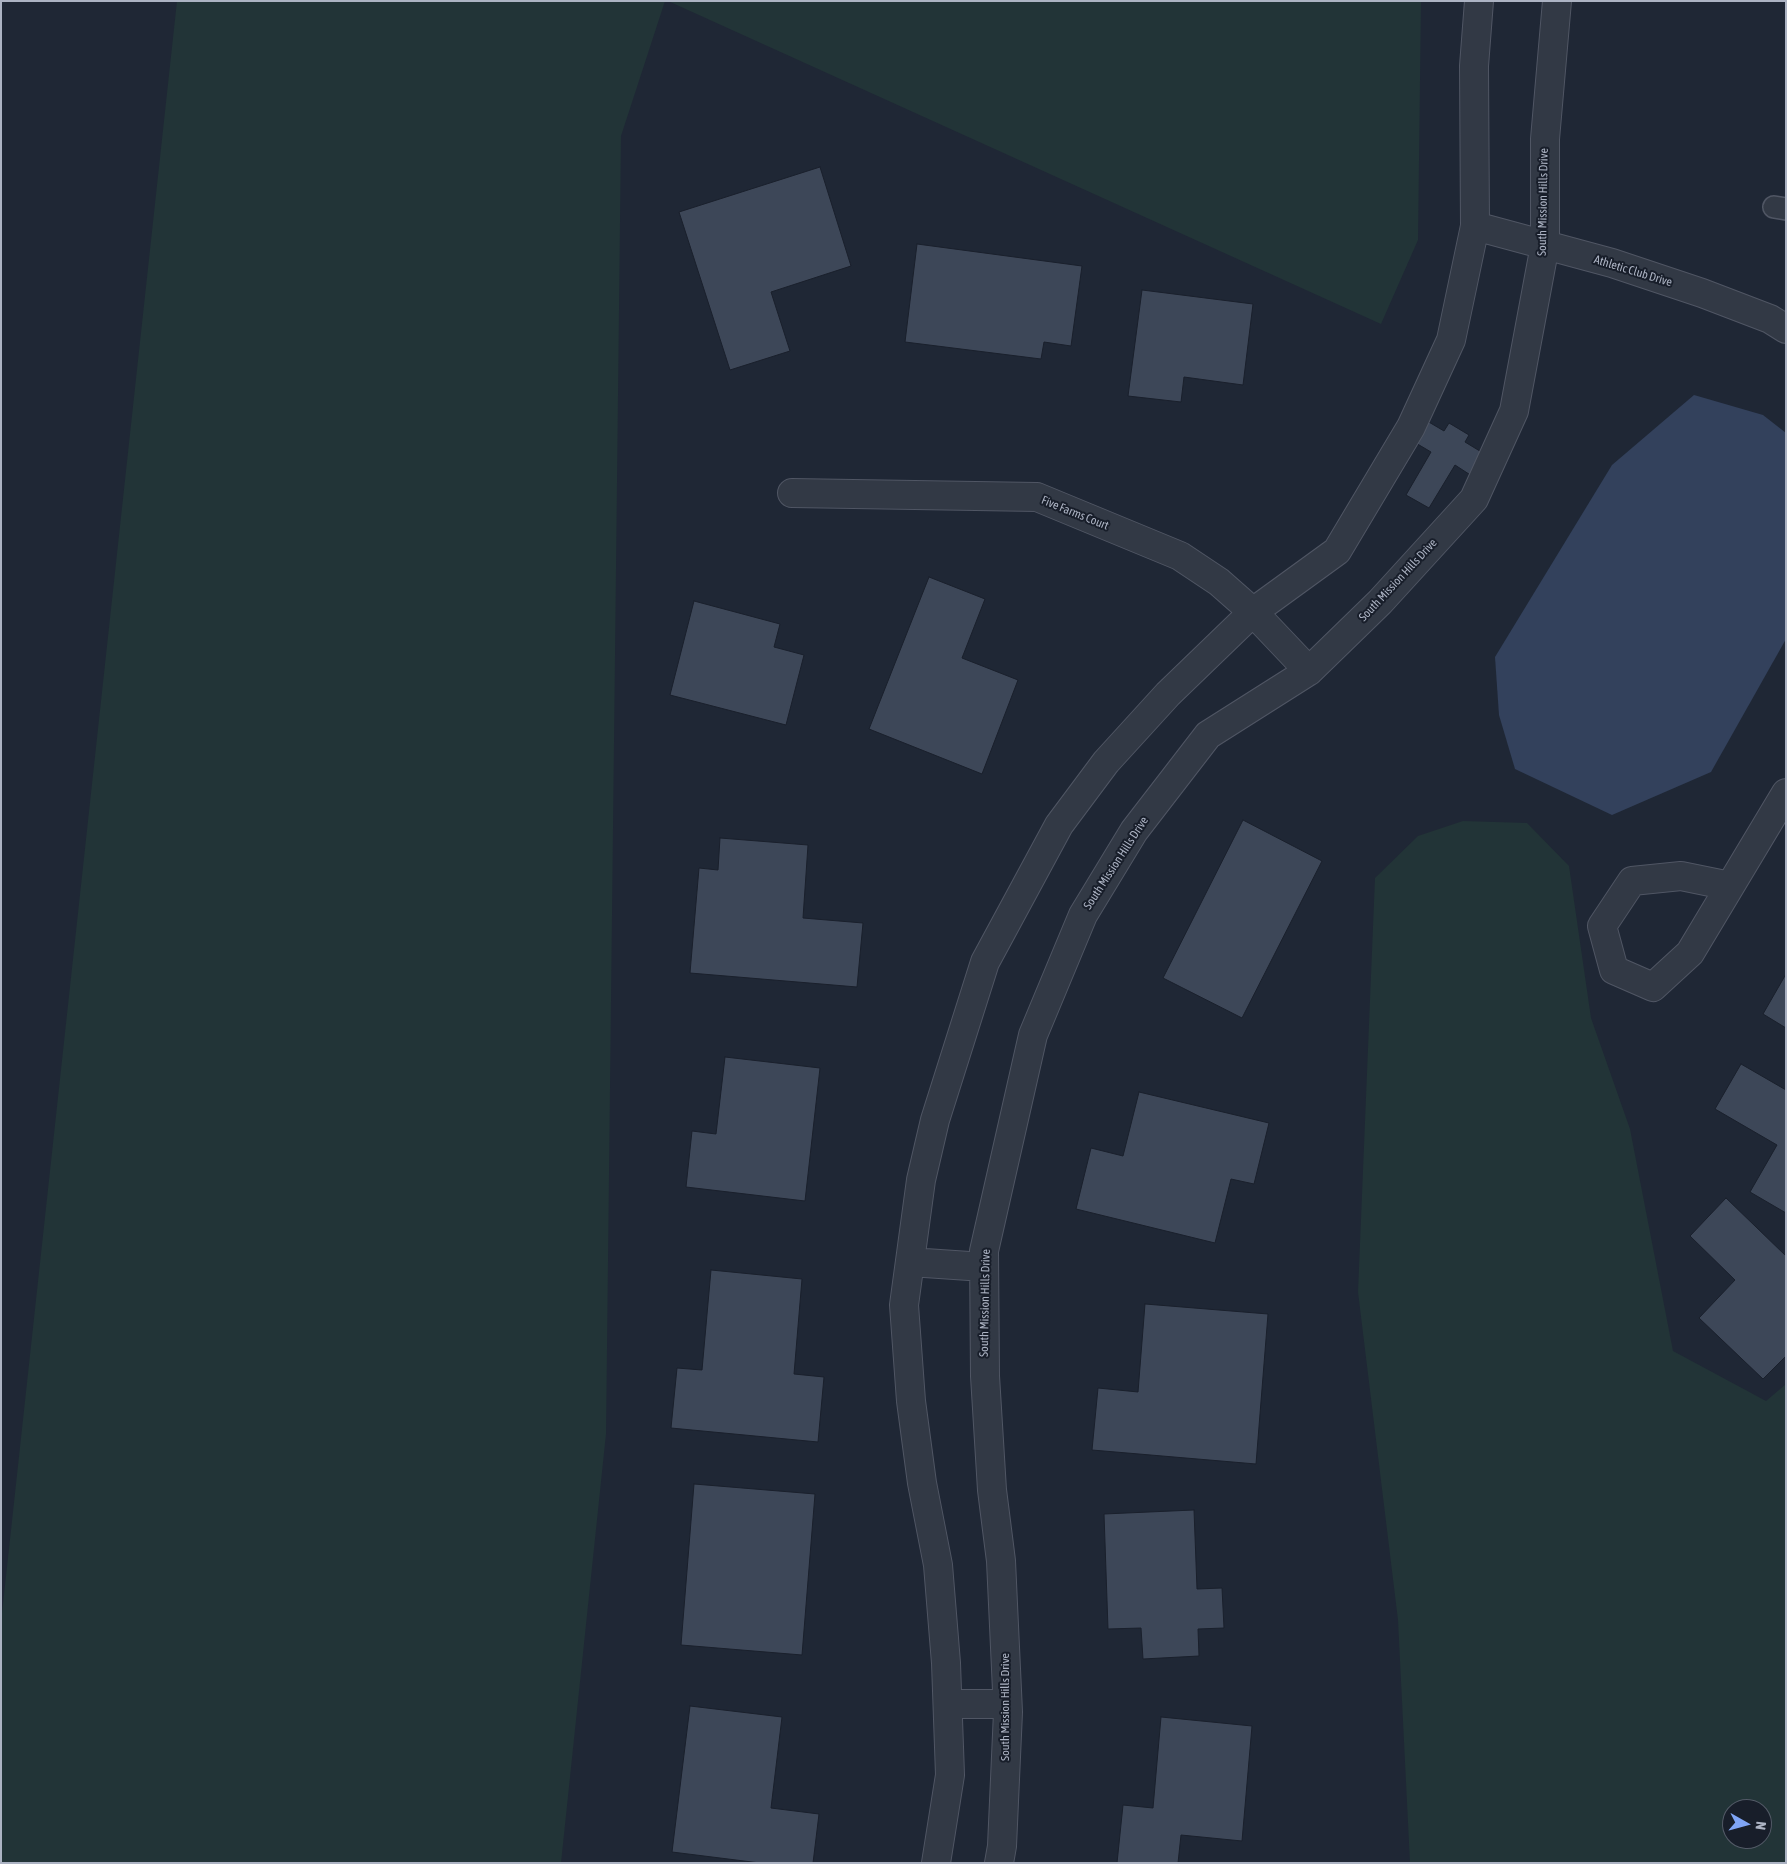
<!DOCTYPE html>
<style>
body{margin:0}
#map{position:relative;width:1787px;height:1864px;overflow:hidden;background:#1f2735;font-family:"Asap Condensed",sans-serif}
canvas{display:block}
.frame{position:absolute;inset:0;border:2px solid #acb3c3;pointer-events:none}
.north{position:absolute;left:1722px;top:1799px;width:50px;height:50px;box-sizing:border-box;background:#181e2a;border:1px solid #535a67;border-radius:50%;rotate:97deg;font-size:14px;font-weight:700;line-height:20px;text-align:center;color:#acb3c3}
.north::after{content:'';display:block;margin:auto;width:18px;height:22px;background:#7fa4f5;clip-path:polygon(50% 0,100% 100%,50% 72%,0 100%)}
</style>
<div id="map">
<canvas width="1787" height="1864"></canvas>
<div class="frame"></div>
<div class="north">N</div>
</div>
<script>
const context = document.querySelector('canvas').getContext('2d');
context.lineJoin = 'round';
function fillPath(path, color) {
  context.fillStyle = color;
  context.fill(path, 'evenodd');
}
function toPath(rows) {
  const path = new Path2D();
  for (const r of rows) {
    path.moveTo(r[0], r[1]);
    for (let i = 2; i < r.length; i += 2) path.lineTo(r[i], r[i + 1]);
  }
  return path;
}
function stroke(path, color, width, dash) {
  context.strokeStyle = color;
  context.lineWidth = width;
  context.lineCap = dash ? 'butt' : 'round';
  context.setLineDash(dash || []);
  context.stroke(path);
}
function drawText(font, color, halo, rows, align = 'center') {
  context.font = font + ' "Asap Condensed",sans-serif';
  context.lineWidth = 4;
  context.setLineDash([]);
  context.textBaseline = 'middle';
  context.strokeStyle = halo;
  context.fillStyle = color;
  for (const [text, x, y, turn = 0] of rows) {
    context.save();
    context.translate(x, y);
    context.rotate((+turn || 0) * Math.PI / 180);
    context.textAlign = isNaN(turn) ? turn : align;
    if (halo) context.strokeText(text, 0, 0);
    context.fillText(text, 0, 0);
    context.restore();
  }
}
fillPath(toPath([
 [177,1,665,1,621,136,606,1434,561,1863,1,1863,1,1622],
 [668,1,1421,1,1418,240,1381,324],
 [1463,821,1527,823,1569,866,1591,1018,1630,1129,1673,1351,1766,1401,1786,1384,1786,1863,1410,1863,1398,1620,1358,1292,1375,878,1418,836],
 [1732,1809,1762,1809,1762,1839,1732,1839]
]), '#223437');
fillPath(toPath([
 [1694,395,1763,415,1786,433,1786,639,1711,772,1612,815,1515,769,1499,715,1495,657,1612,465]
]), '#33415c');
const building = toPath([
 [820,167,851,266,771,292,790,351,730,370,679,212,820,167],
 [917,244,1082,266,1071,346,1044,342,1041,359,905,342,917,244],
 [1142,290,1253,304,1243,385,1184,377,1181,402,1128,396,1142,290],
 [1422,418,1444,431,1449,423,1469,435,1465,442,1488,456,1475,478,1455,465,1429,508,1406,495,1431,452,1409,439,1422,418],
 [929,577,985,599,962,658,1018,680,982,774,869,729,929,577],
 [694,601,780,624,774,647,804,655,786,725,670,695,694,601],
 [1243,820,1322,861,1242,1018,1163,978,1243,820],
 [720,838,808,845,803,918,863,923,857,987,690,973,699,868,718,870,720,838],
 [1786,974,1786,1028,1763,1014,1786,974],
 [725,1057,820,1068,805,1201,686,1187,692,1131,716,1134,725,1057],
 [1741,1064,1786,1090,1786,1213,1750,1192,1777,1145,1715,1109,1741,1064],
 [1139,1092,1269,1123,1254,1184,1231,1179,1215,1243,1076,1209,1091,1148,1123,1156,1139,1092],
 [1726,1198,1786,1256,1786,1356,1763,1379,1699,1318,1735,1280,1690,1236,1726,1198],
 [711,1270,802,1279,794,1374,824,1377,818,1442,671,1428,677,1368,702,1370,711,1270],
 [1145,1304,1268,1314,1256,1464,1092,1450,1098,1388,1138,1392,1145,1304],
 [694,1484,815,1494,802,1655,681,1645,694,1484],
 [1194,1510,1197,1589,1222,1588,1224,1628,1198,1629,1199,1656,1143,1659,1141,1628,1108,1629,1104,1514,1194,1510],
 [690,1706,782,1717,771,1808,819,1814,813,1863,760,1863,672,1852,690,1706],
 [1161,1717,1252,1726,1242,1841,1181,1835,1178,1863,1117,1863,1123,1805,1153,1808,1161,1717]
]);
fillPath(building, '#3d4758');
stroke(building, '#1a202c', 1);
const lane = toPath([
 [1774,207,1786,209]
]);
const street = toPath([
 [1475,226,1612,263,1702,293,1770,319,1786,329],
 [792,493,1037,497,1180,556,1219,582,1253,612,1309,671],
 [1730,886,1681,876,1632,881,1602,926,1614,970,1653,987,1690,953,1786,793],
 [910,1262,984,1267],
 [948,1704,1007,1704],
 [936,1863,950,1775,946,1663,938,1565,922,1483,911,1401,904,1305,921,1180,935,1120,985,962,1059,825,1106,762,1168,694,1253,612,1337,551,1411,427,1451,340,1475,226,1474,66,1479,1],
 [999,1863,1002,1846,1008,1712,1001,1561,992,1490,985,1376,984,1251,1033,1035,1083,915,1134,831,1208,735,1309,671,1380,602,1474,499,1514,411,1545,245,1545,139,1557,1]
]);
stroke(lane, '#505664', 24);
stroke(street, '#505664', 30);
stroke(lane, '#323945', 21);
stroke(street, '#323945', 28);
drawText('12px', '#acb3c3', '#181e2a', [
 ["South Mission Hills Drive",1543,202,-89],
 ["Athletic Club Drive",1633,271,17],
 ["Five Farms Court",1075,513,22],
 ["South Mission Hills Drive",1398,580,-47],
 ["South Mission Hills Drive",1116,863,-57],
 ["South Mission Hills Drive",985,1303,-89],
 ["South Mission Hills Drive",1005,1707,-90]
]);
</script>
